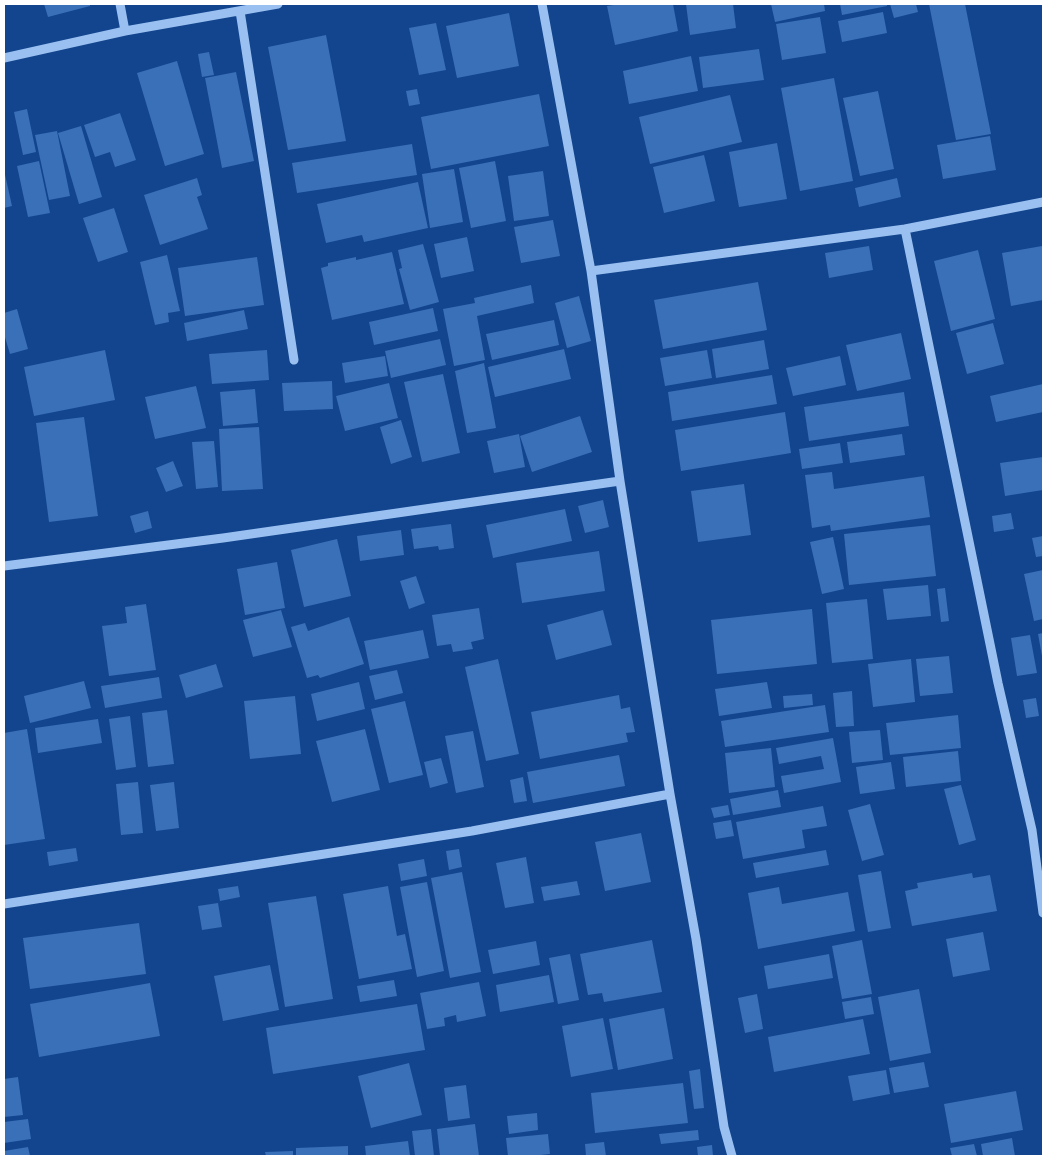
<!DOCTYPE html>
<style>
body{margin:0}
#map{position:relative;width:1047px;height:1160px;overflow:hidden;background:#12458d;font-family:Poppins,sans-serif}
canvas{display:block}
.frame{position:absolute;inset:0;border:5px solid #fff;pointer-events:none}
</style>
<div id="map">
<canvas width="1047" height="1160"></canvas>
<div class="frame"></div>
</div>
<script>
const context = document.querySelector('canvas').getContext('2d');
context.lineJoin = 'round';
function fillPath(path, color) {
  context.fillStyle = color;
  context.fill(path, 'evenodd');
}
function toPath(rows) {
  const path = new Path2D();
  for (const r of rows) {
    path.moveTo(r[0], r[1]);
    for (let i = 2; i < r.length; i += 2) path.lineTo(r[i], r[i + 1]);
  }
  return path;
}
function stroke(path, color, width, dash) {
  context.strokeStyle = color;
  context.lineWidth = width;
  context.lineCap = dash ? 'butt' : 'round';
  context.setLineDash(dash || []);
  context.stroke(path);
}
fillPath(toPath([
 [44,4,90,4,90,6,48,17],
 [620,4,673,4,678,31,615,45,607,6],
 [686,4,733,4,736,28,690,35],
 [771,4,824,4,825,11,775,22],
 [840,4,887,4,887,6,842,15],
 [890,4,916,4,918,12,894,18],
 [929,4,965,4,991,134,956,140],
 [883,12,887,33,842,42,838,21],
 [509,13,519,66,457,78,446,26],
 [820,17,826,53,782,60,776,24],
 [436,23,446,70,419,75,409,28],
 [326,35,346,141,288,150,268,47],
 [759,49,764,80,703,88,699,57],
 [209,52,214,75,202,77,198,54],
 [691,56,698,91,629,104,623,71],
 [177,61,204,154,165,166,137,73],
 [236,72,254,161,222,168,205,78],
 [834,78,853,181,800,191,781,88],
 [417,89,420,104,409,106,406,91],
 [878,91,894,169,860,176,843,98],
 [539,94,549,146,431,169,421,117],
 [730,95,742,142,650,164,639,117],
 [27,109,36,152,23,155,14,112],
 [120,113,136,160,115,167,110,152,95,157,84,125],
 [81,126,102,197,79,204,58,133],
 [57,131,70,196,49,200,35,135],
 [990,136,996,170,943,179,937,145],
 [777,143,787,199,739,207,729,152],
 [412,144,417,175,297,193,292,163],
 [704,155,715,201,664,213,653,167],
 [39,161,50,213,28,217,17,166],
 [495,161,506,221,471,228,459,168],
 [454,169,463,222,430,228,422,174],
 [4,170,12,206,4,208],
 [543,171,549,216,514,221,508,176],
 [197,178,202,195,197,197,208,229,160,245,144,195],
 [897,178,901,197,859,207,855,188],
 [418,182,428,228,364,242,362,235,326,243,317,204],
 [114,208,128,252,98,262,83,218],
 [553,220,560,256,521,263,514,227],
 [467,237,474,271,441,278,434,244],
 [423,244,439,302,410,310,399,269,402,268,398,250],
 [869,246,873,270,829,278,825,253],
 [1042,246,1043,300,1011,306,1002,253],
 [978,250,995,319,951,331,934,261],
 [392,252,404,304,332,320,321,268,328,266,328,263,356,257,356,260],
 [167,255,180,311,168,313,169,322,155,325,140,262],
 [257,257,264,305,185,316,178,268],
 [758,282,767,330,663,349,654,300],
 [531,285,534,303,477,316,485,360,454,366,443,309,475,303,474,298],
 [579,296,591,341,567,348,555,303],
 [433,308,438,331,374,345,369,322],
 [17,309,28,349,10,354,4,334,4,313],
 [244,310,248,329,187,341,184,323],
 [554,320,559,345,492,360,486,334],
 [993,323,1004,364,967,374,956,333],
 [901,333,911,379,857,391,846,345],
 [440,339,446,365,391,378,385,351],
 [764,340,769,369,716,378,712,349],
 [564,349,571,379,495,397,488,367],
 [105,350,115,400,34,416,24,367],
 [267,350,269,380,212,384,209,354],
 [707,350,712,378,665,386,660,358],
 [385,356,388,376,345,383,342,363],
 [840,356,846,385,793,396,786,368],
 [484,363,496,428,467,433,455,371],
 [443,374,460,453,422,462,404,382],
 [772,375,777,404,672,421,668,392],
 [332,381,333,409,284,411,282,383],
 [389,383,398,418,345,431,336,396],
 [1043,384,1043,412,996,422,990,396],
 [196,386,206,428,155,439,145,397],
 [255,389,258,423,223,426,220,392],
 [904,392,909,426,809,441,804,407],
 [785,412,791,453,681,471,675,430],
 [580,416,592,452,532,472,520,436],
 [84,417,98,516,49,522,36,423],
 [401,420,412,457,391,464,380,427],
 [259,427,263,489,222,491,219,429],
 [519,434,525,467,494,473,487,441],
 [902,434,905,455,850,463,847,442],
 [214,441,218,487,196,489,192,442],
 [840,443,843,463,802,469,799,449],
 [1043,457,1043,490,1005,496,1000,463],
 [173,461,183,486,166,492,156,468],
 [832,472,834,489,924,476,930,517,831,531,830,525,812,528,805,475],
 [744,484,751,535,698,542,691,491],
 [603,500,609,527,585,533,578,506],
 [565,509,572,541,493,558,486,525],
 [148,511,152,528,135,533,130,516],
 [1011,513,1014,529,994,532,992,516],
 [451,524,454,548,439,550,438,546,414,549,411,529],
 [930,525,936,576,849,585,844,534],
 [401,530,404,555,360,561,357,536],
 [1043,536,1043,556,1036,557,1032,538],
 [833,537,844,589,822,594,810,542],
 [337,539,351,596,304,607,291,550],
 [599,551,605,591,522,603,516,563],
 [277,562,285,608,245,615,237,569],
 [1043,570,1043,619,1034,621,1024,574],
 [416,576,425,603,409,609,400,581],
 [928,585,931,616,887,620,883,589],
 [945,588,949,621,941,622,937,589],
 [867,599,873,659,832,663,826,603],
 [146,604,156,670,109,676,102,626,127,623,125,607],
 [479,608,484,639,471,642,473,649,453,652,451,644,437,646,432,615],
 [812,609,817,664,717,674,711,620],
 [281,610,292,647,253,657,243,620],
 [603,610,612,645,556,660,547,625],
 [349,617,364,664,320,678,318,675,307,678,291,627,305,623,308,631],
 [423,630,429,658,370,670,364,641],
 [1043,633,1043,656,1042,656,1038,634],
 [1030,635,1037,673,1017,676,1011,638],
 [949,656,953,693,920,696,916,659],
 [498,659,519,754,486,761,465,667],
 [911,659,915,702,873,707,868,664],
 [216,664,223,687,186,698,179,675],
 [397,670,403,693,375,700,369,676],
 [159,677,162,698,105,708,101,686],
 [84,681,91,708,30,723,24,696],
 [359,682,365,709,317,721,311,694],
 [767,682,772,708,719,716,715,689],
 [852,691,854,726,836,727,833,693],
 [812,694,813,705,784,708,783,696],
 [619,695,621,709,630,707,635,732,626,733,628,742,540,759,531,712],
 [295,696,301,754,250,759,244,701],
 [1036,698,1039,716,1026,718,1023,700],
 [405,701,423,775,389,783,371,709],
 [825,705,829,732,725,747,721,721],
 [167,710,174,764,148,767,142,713],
 [958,715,961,748,890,755,886,723],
 [130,716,136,767,116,770,109,719],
 [98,719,102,743,38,753,35,728],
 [27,729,45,839,4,845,4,733],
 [365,729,380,790,332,802,316,741],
 [880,730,883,760,852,763,849,732],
 [473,731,484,787,456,793,445,736],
 [833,738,841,782,784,793,781,776,824,769,821,756,779,764,776,748],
 [771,748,775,787,729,793,725,753],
 [958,751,961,781,906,787,903,757],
 [619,755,625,786,533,803,527,772],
 [441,758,448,783,430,788,424,762],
 [891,762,895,789,860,794,856,767],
 [523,777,527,801,514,803,510,780],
 [138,782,143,833,121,835,116,784],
 [174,782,179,828,156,831,150,785],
 [961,785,976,840,959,845,944,789],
 [778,790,781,807,733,815,730,799],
 [870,804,884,855,862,861,848,810],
 [728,805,730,815,714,818,711,808],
 [823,806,827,826,802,830,805,848,743,859,736,822],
 [731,820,734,836,716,839,713,823],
 [641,833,651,882,605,891,595,842],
 [76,848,78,861,49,866,47,852],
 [459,849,462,867,449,870,446,851],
 [826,850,829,865,756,878,753,863],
 [526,857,534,903,505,908,496,863],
 [424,859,427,876,401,881,398,864],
 [881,871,891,928,868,932,858,875],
 [462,872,481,972,450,978,431,878],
 [972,873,973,878,990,875,997,911,912,926,905,891,918,888,917,883],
 [577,881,580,895,544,901,541,887],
 [427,882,444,971,417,977,400,887],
 [238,886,240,897,220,901,218,889],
 [388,886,397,936,405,934,412,969,359,979,343,894],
 [779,887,782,904,848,892,855,931,758,949,748,893],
 [316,896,333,999,285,1007,268,903],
 [218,903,222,927,202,930,198,906],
 [139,923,146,974,30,989,23,938],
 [983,932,990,970,953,977,946,939],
 [652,940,662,992,604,1002,602,993,588,995,580,954],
 [862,940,872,994,842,999,832,946],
 [536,941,540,965,493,974,488,950],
 [570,954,579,1000,558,1004,549,958],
 [829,954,833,978,768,989,764,966],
 [270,965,279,1010,223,1021,214,976],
 [549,975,554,1002,500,1012,496,985],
 [394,980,397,996,360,1002,357,986],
 [479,982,486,1016,457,1022,456,1015,444,1018,445,1026,427,1029,420,993],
 [150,983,160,1036,39,1057,30,1004],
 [919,989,931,1053,890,1061,878,997],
 [757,994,763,1029,745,1033,738,998],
 [871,997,874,1014,845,1019,842,1002],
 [417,1004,425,1050,273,1074,266,1028],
 [664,1008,673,1059,618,1070,609,1019],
 [603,1018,613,1069,571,1077,562,1026],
 [863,1019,870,1054,774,1072,768,1037],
 [924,1062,929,1087,894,1093,889,1068],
 [409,1063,422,1115,371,1128,358,1076],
 [700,1069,704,1108,694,1109,689,1071],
 [886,1070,890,1094,853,1101,848,1076],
 [18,1077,23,1115,4,1117,4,1079],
 [683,1083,688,1123,595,1133,591,1093],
 [466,1085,470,1118,448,1121,444,1088],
 [1016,1091,1023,1130,951,1143,944,1104],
 [537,1113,538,1130,509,1134,507,1116],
 [28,1119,31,1139,4,1143,4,1122],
 [475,1124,479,1156,440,1156,437,1129],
 [431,1129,434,1156,415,1156,412,1131],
 [698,1130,699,1140,661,1144,659,1134],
 [548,1134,550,1154,541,1155,541,1156,508,1156,506,1138],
 [1012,1138,1015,1156,983,1156,981,1144],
 [408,1141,410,1156,366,1156,365,1146],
 [604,1142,606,1156,586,1156,585,1144],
 [974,1144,977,1156,952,1156,950,1148],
 [712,1145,713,1156,698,1156,697,1147],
 [348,1146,348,1156,296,1156,296,1148],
 [28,1147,30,1156,4,1156,4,1151],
 [293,1151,293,1156,266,1156,265,1152]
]), '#3a70b7');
stroke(toPath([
 [120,4,125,31],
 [542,4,591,271,620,481,670,794,696,939,724,1127,732,1156],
 [240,11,294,360],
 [4,58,125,31,278,4],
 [905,229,998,683,1032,830,1043,913],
 [591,271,905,229,1043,202],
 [4,566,223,538,620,481],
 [4,904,472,831,670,794]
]), '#9ac0f2', 9);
</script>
